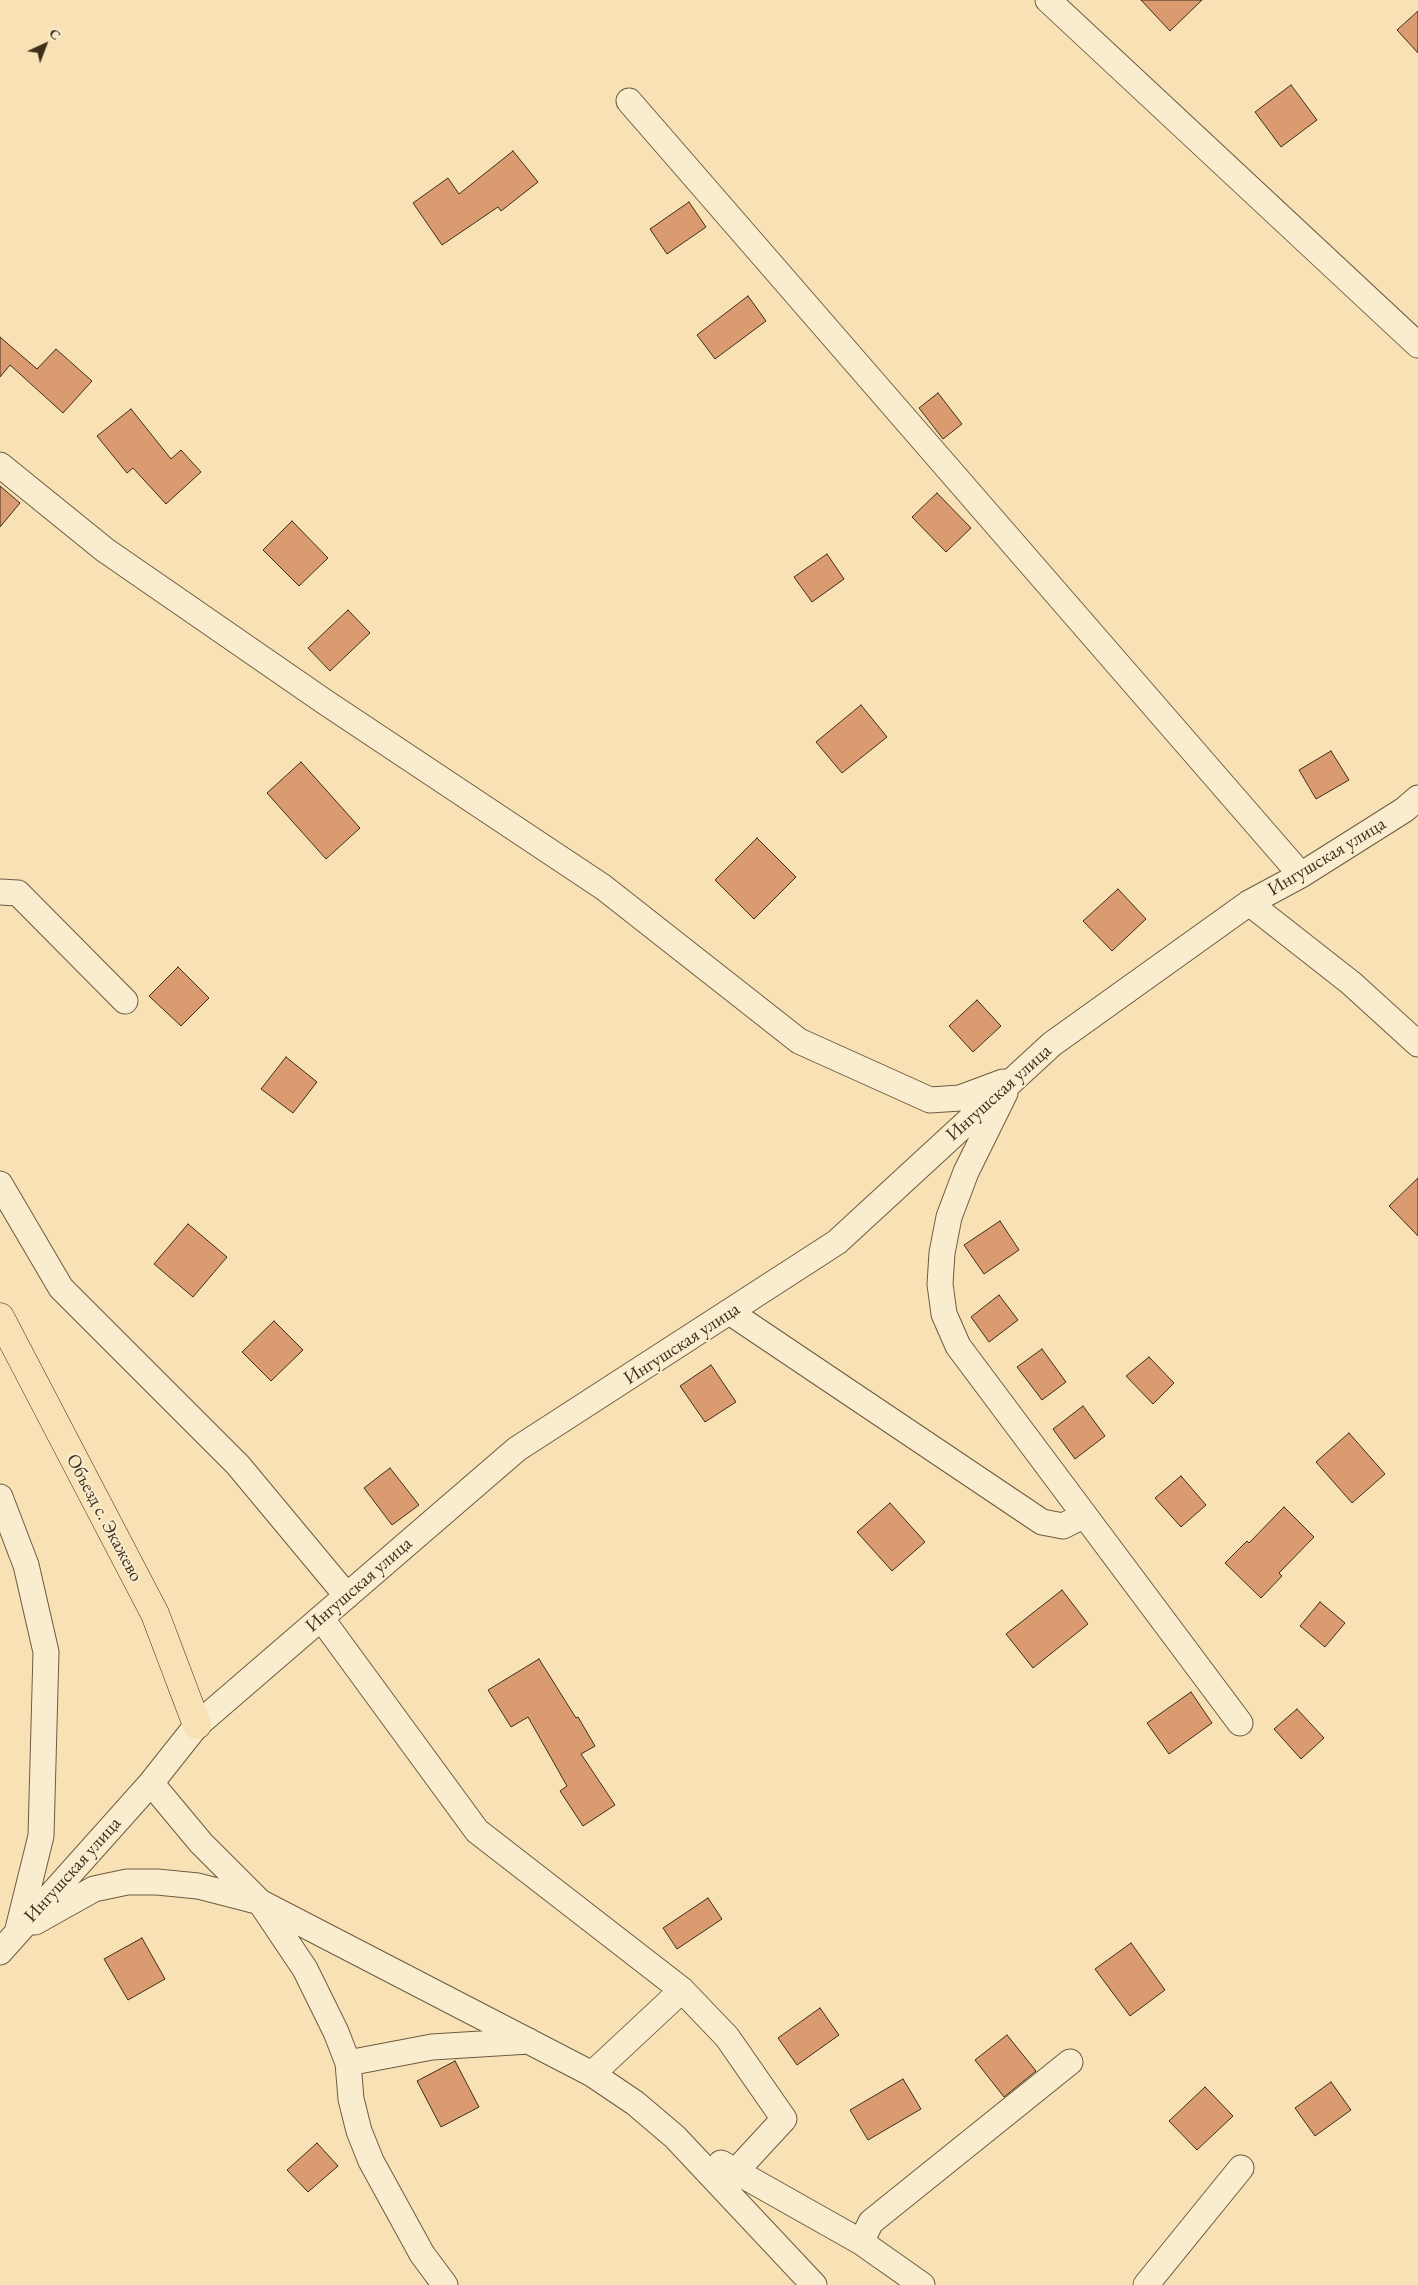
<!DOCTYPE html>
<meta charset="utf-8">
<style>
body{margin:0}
#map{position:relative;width:1418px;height:2285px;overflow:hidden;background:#f8e2b5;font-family:"EB Garamond",serif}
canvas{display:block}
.north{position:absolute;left:20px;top:20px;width:50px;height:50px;-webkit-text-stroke:4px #faeccf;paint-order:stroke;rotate:43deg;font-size:14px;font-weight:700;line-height:20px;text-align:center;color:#3e2e1a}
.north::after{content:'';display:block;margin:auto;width:18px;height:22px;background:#3e2e1a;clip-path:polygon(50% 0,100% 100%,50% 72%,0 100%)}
</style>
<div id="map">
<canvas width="1418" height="2285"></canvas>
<div class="north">С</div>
</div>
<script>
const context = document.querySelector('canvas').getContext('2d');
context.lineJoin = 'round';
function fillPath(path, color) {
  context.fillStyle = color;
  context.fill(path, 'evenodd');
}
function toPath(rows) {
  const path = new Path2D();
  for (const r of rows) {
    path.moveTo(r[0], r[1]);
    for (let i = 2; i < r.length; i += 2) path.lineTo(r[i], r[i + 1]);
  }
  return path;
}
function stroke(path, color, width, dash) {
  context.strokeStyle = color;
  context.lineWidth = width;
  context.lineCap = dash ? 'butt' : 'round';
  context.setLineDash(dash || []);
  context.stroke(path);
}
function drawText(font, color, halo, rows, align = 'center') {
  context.font = font + ' "EB Garamond",serif';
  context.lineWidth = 4;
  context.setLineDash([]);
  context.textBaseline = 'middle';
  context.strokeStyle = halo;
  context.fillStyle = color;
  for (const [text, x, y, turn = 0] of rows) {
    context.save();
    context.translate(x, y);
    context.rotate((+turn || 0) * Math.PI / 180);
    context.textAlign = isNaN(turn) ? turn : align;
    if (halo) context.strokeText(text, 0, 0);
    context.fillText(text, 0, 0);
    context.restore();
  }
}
const building = toPath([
 [1141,0,1202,0,1170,31,1141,0],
 [1418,11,1418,53,1397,30,1418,11],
 [1291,85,1317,120,1281,147,1255,112,1291,85],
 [513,151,538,182,501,211,498,207,442,245,413,203,448,178,459,194,513,151],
 [689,202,706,227,667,254,650,229,689,202],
 [748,296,766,321,715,359,697,335,748,296],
 [0,337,37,369,56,349,92,381,63,413,10,365,0,377,0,337],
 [938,393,962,424,943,439,919,408,938,393],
 [131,409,171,459,181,450,201,472,166,504,133,468,127,473,97,436,131,409],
 [0,486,20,503,0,527,0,486],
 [937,493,971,528,946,552,912,517,937,493],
 [292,521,328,558,299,586,263,550,292,521],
 [827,554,844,579,812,602,794,577,827,554],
 [348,610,370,633,330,671,308,648,348,610],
 [861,705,887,737,842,773,816,742,861,705],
 [1331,751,1349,780,1316,799,1299,770,1331,751],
 [301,762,360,828,326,859,267,793,301,762],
 [757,838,796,877,754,919,715,880,757,838],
 [1118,889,1146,919,1112,951,1083,921,1118,889],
 [178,967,209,998,181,1026,149,996,178,967],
 [977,1000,1001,1026,973,1052,949,1026,977,1000],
 [286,1057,317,1082,293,1113,261,1089,286,1057],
 [1418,1178,1418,1236,1389,1206,1418,1178],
 [1000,1221,1019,1250,984,1274,964,1245,1000,1221],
 [188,1224,227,1257,193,1297,154,1264,188,1224],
 [999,1295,1018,1320,989,1342,971,1317,999,1295],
 [274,1321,303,1350,271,1381,242,1352,274,1321],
 [1042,1349,1066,1382,1042,1400,1017,1367,1042,1349],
 [1149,1357,1174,1383,1153,1404,1126,1376,1149,1357],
 [711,1365,736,1402,705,1422,680,1386,711,1365],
 [1083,1406,1105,1436,1075,1459,1053,1429,1083,1406],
 [1349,1433,1385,1474,1352,1503,1316,1462,1349,1433],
 [390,1468,419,1505,392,1525,364,1488,390,1468],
 [1181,1476,1206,1505,1181,1527,1155,1498,1181,1476],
 [890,1503,925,1542,892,1571,857,1532,890,1503],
 [1284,1507,1314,1537,1279,1573,1282,1576,1261,1598,1225,1563,1247,1541,1249,1543,1284,1507],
 [1062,1590,1088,1624,1033,1668,1006,1634,1062,1590],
 [1320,1602,1345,1623,1325,1647,1300,1626,1320,1602],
 [539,1659,576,1718,578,1717,595,1746,581,1754,615,1805,583,1826,560,1791,567,1786,528,1717,511,1727,488,1690,539,1659],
 [1191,1692,1212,1723,1169,1754,1147,1723,1191,1692],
 [1297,1709,1324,1738,1301,1759,1274,1729,1297,1709],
 [708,1898,722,1919,677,1949,663,1928,708,1898],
 [142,1938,165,1979,128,2000,104,1959,142,1938],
 [1131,1943,1165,1990,1130,2016,1095,1969,1131,1943],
 [820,2008,839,2035,797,2065,778,2038,820,2008],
 [1007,2035,1036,2071,1004,2097,975,2060,1007,2035],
 [455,2061,479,2107,441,2127,417,2081,455,2061],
 [903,2079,921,2109,868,2140,850,2110,903,2079],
 [1331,2082,1351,2110,1315,2136,1295,2108,1331,2082],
 [1205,2087,1233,2116,1197,2150,1169,2121,1205,2087],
 [317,2143,338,2166,308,2192,287,2170,317,2143]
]);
fillPath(building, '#da9b71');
stroke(building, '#3e2e1a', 1);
const minor = toPath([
 [1048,0,1418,345],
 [629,101,1301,875],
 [0,465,105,550,325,702,603,887,799,1041,930,1100,960,1098,1003,1082],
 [0,892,18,893,125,1001],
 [1249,903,1351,983,1418,1044],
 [1005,1093,966,1172,949,1217,942,1253,940,1284,944,1314,958,1346,1240,1723],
 [0,1184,61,1288,238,1465,347,1596],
 [731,1313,1042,1522,1063,1526,1083,1516],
 [0,1497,26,1565,46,1652,41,1836,18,1929],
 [321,1618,477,1831,682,1990,727,2037,784,2119,736,2171],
 [151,1783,201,1843,260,1902,592,2074,635,2103,675,2137,814,2285],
 [35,1922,94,1889,127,1882,157,1882,198,1886,260,1902,305,1969,336,2032,348,2063,351,2099,359,2131,371,2161,422,2254,445,2285],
 [0,1952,151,1783,197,1725,517,1449,837,1242,1052,1044,1249,903,1301,875,1404,810,1418,798],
 [348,2063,432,2047,529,2041],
 [592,2074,682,1990],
 [721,2163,861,2242,922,2285],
 [861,2242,871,2222,1070,2062],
 [1146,2285,1241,2168]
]);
const major = toPath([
 [0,1317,155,1614,197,1725]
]);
stroke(minor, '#6c5b41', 27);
stroke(major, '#3e2e1a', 29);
stroke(minor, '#faeccf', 25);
stroke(major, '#f8e2b5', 28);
drawText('19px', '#3e2e1a', '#faeccf', [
 ["Ингушская улица",1327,857,-31],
 ["Ингушская улица",999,1093,-42],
 ["Ингушская улица",682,1344,-33],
 ["Объезд с. Экажево",104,1518,62],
 ["Ингушская улица",359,1585,-41],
 ["Ингушская улица",73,1870,-48]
]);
</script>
